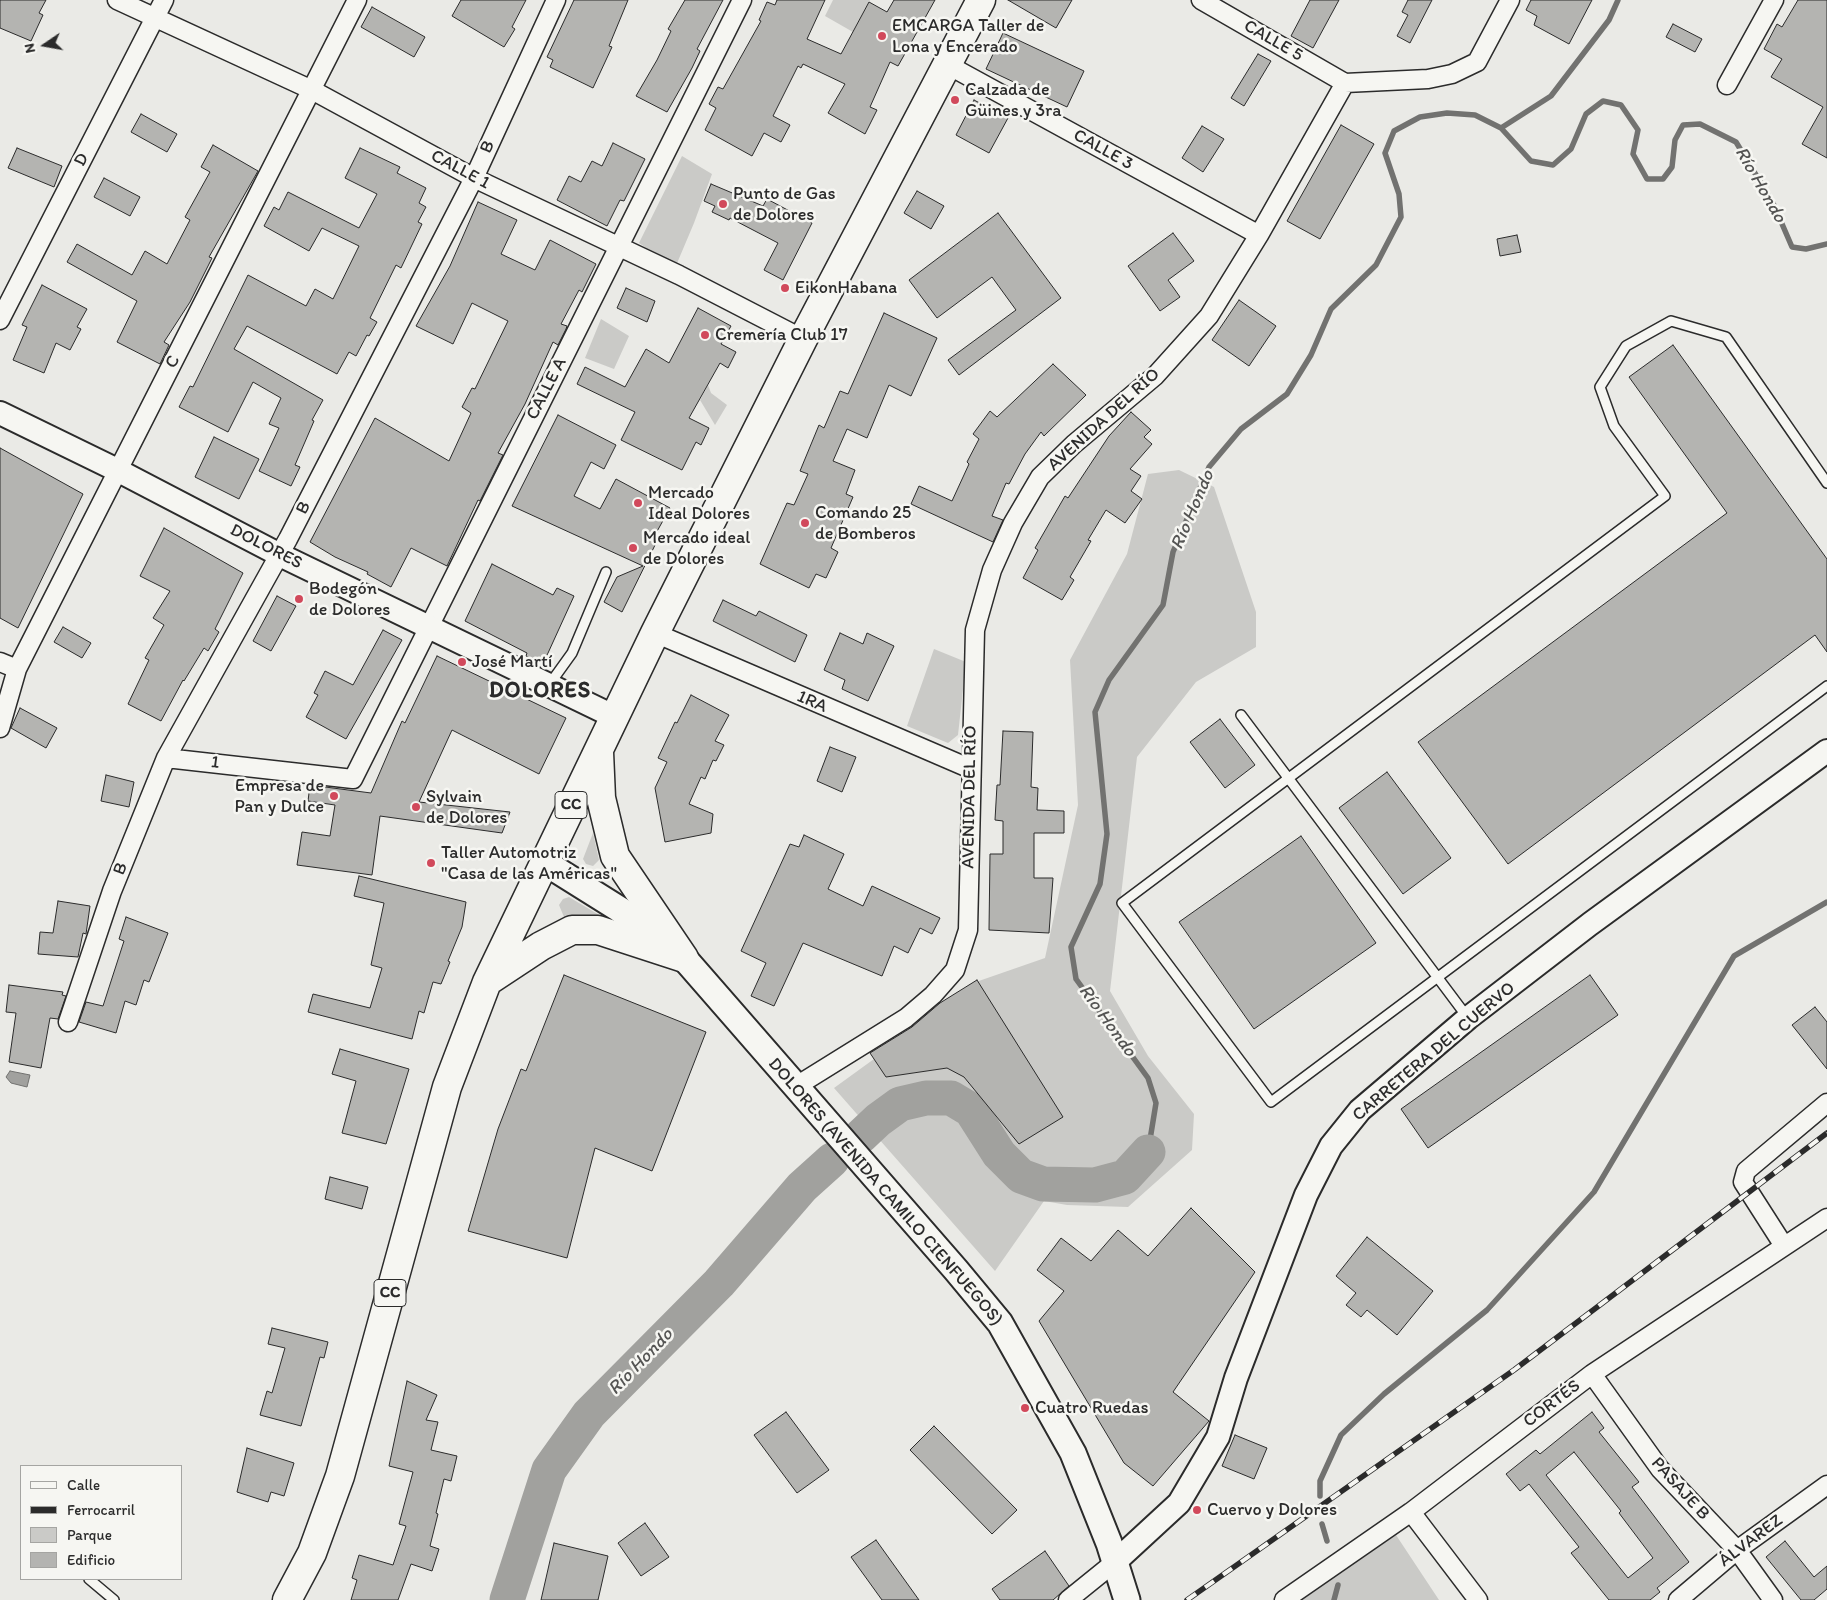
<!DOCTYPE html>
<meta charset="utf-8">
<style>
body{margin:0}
#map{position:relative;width:1827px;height:1600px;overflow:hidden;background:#eaeae6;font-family:Itim,sans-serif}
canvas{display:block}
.legend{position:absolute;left:20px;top:1465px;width:162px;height:115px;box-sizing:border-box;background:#f6f6f2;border:1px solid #a5a5a2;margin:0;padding:6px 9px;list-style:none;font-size:15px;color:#2b2b2b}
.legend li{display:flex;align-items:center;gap:10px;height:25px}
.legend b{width:25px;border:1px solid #a5a5a2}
.north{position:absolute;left:20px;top:20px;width:50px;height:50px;-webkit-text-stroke:4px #f6f6f2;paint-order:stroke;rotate:258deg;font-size:14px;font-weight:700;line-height:20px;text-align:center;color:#2b2b2b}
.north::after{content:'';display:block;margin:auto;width:18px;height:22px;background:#2b2b2b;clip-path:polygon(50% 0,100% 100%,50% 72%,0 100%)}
</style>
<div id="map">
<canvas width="1827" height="1600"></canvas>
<ul class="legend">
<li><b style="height:6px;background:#f6f6f2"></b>Calle</li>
<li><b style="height:6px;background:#2b2b2b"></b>Ferrocarril</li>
<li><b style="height:14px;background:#cacac7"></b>Parque</li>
<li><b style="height:14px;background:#b4b4b1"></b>Edificio</li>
</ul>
<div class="north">N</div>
</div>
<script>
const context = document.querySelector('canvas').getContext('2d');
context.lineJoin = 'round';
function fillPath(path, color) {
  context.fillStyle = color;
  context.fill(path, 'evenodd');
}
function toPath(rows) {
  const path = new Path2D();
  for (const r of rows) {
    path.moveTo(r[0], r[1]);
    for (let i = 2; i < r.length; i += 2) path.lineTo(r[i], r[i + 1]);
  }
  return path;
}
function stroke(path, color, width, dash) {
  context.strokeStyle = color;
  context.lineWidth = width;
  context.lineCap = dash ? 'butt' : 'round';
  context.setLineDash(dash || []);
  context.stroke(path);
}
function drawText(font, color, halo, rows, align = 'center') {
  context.font = font + ' Itim,sans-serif';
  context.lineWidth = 5;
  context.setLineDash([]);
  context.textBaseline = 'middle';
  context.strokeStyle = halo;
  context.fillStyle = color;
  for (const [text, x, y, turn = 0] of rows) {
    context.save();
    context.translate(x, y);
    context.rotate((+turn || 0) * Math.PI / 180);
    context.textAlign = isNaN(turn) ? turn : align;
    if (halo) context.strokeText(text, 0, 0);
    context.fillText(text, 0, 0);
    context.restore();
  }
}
fillPath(toPath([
 [833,0,870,0,853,32,825,16],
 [682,156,712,174,694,223,675,268,639,243],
 [601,319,629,336,614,369,585,358],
 [708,385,711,393,727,405,715,425,700,400],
 [1179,470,1214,487,1256,612,1256,647,1196,682,1137,757,1110,991,1148,1056,1194,1114,1192,1150,1128,1207,1067,1205,1044,1201,995,1271,834,1088,874,1059,886,1077,947,1068,973,983,1045,958,1078,805,1070,660,1127,554,1148,474],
 [934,649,966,662,958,735,948,743,907,726],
 [593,833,599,860,593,866,586,864,583,859],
 [569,897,579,903,601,916,574,919,564,917,559,905,563,899],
 [1396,1535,1439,1600,1300,1600]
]), '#cacac7');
const water = toPath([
 [10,1071,30,1075,27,1087,11,1083,6,1077,10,1071]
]);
fillPath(water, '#a1a19e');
stroke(water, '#727270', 1);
stroke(toPath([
 [1501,128,1551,96,1609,20,1618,0],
 [1148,1152,1156,1103,1148,1078,1076,979,1071,947,1100,884,1107,834,1095,712,1109,680,1163,605,1173,552,1209,467,1241,429,1287,394,1311,355,1331,309,1376,265,1401,217,1399,194,1385,153,1394,131,1420,117,1447,113,1475,115,1501,128,1531,161,1553,165,1571,149,1586,114,1603,101,1621,105,1638,130,1633,154,1647,179,1663,179,1672,167,1675,140,1683,125,1700,124,1736,142,1773,203,1792,247,1806,249,1827,244],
 [1320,1496,1320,1481,1341,1435,1384,1394,1487,1310,1594,1192,1734,956,1827,902],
 [1322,1524,1327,1541],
 [1334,1600,1338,1585]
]), '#727270', 5.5);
stroke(toPath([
 [861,1136,878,1120,900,1104,926,1098,951,1098,971,1110,999,1154,1021,1176,1043,1184,1095,1185,1125,1177,1148,1152],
 [507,1600,549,1470,589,1414,719,1283,802,1187,832,1160]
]), '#a1a19e', 35);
const building = toPath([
 [0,0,46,0,39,13,43,15,31,41,0,28,0,0],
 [461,0,526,0,512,27,515,29,504,47,452,16,461,0],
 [574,0,628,0,609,46,612,47,593,88,550,67,553,60,547,57,574,0],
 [685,0,723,0,697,49,700,51,692,68,667,112,636,96,657,60,671,31,668,29,685,0],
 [777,0,825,0,807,39,841,54,869,2,887,12,894,0,935,0,898,66,890,62,870,107,877,110,865,134,828,113,845,84,803,64,801,68,798,66,773,116,790,125,781,142,764,133,752,156,705,130,716,108,709,104,718,87,723,89,761,21,759,20,767,2,775,5,777,0],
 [1008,0,1072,0,1056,28,1008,0],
 [1310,0,1339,0,1313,48,1291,36,1310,0],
 [1408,0,1432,0,1410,43,1397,36,1408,15,1402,12,1408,0],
 [1531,0,1592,0,1569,44,1534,25,1537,16,1526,10,1531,0],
 [1798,0,1827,0,1827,158,1802,144,1823,107,1771,77,1782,59,1764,49,1777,24,1782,27,1798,0],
 [372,7,425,37,414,57,361,27,372,7],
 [1673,24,1702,39,1695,52,1666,37,1673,24],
 [1003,33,1084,71,1067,107,986,69,1003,33],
 [1258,54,1271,61,1244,106,1231,98,1258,54],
 [974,100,1008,118,989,153,956,135,974,100],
 [141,114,177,134,167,152,131,132,141,114],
 [1341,125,1374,144,1320,239,1287,221,1341,125],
 [1202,126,1224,139,1203,172,1182,158,1202,126],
 [613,143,645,159,624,201,620,200,607,226,557,200,569,176,581,182,592,161,602,166,613,143],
 [213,145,258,171,209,257,212,258,190,302,164,342,169,345,160,364,117,342,137,301,67,262,77,244,132,275,145,251,167,264,190,220,185,217,210,172,201,167,213,145],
 [17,148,62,166,54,187,8,168,17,148],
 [360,148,400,167,397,173,426,188,419,203,426,207,418,222,422,224,401,268,396,265,370,318,377,322,369,336,367,335,356,356,349,352,337,374,247,326,234,349,323,400,312,420,314,421,295,465,300,467,291,486,259,471,279,428,269,424,281,398,253,382,228,432,179,407,190,386,193,387,248,275,306,306,315,289,333,299,359,246,322,228,309,251,264,226,274,207,279,210,288,192,359,228,377,194,345,178,360,148],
 [104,178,140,197,130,216,94,197,104,178],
 [711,184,763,206,767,199,812,223,783,280,764,270,778,243,730,218,729,220,712,212,715,206,704,201,711,184],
 [917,191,944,206,931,229,904,213,917,191],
 [478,202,517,220,501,254,535,270,550,240,596,264,582,292,579,290,561,324,567,326,566,329,558,345,553,342,525,404,498,453,503,455,480,501,478,500,447,566,411,548,391,587,367,574,368,572,335,557,310,542,375,418,449,461,471,413,462,407,472,388,475,389,508,321,472,303,453,344,416,326,450,266,478,202],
 [998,213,1061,298,959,375,948,360,1016,310,992,277,937,318,909,280,998,213],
 [1173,233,1194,261,1168,280,1180,297,1160,311,1128,266,1173,233],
 [1517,235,1521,252,1500,256,1497,239,1517,235],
 [42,285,87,309,77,327,81,329,70,350,56,343,44,373,13,360,27,327,22,325,42,285],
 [626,288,655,301,647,322,617,308,626,288],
 [1239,300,1276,326,1249,366,1212,340,1239,300],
 [698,308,731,326,721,344,736,352,728,368,720,363,689,418,709,428,701,445,696,442,682,470,621,440,635,412,577,384,585,367,625,387,646,349,669,363,698,308],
 [884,313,937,338,911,396,889,385,867,438,847,429,833,461,855,470,846,494,853,497,831,548,838,552,826,578,816,574,809,588,760,564,787,503,794,505,808,474,800,471,819,425,824,428,840,391,848,394,884,313],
 [1673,345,1827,559,1827,652,1815,635,1508,864,1418,742,1727,513,1629,377,1673,345],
 [1053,364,1086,395,1044,436,1041,432,1025,454,1009,484,1006,483,992,516,1003,520,993,542,911,504,919,486,952,501,969,464,967,462,979,439,973,434,990,411,997,417,1053,364],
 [1131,412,1151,430,1144,437,1152,444,1130,469,1141,476,1131,491,1142,499,1125,523,1106,510,1088,540,1091,541,1070,577,1074,580,1062,600,1023,578,1038,550,1035,548,1065,496,1068,498,1109,436,1131,412],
 [558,415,616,445,604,469,591,462,574,496,600,509,616,479,670,508,655,535,659,537,622,612,604,602,617,577,643,566,512,506,558,415],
 [214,437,259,459,239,499,195,477,214,437],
 [0,448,83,494,18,628,0,618,0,448],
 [164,528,243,573,215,629,219,632,208,651,204,648,184,681,183,680,161,721,128,704,149,660,145,658,164,625,153,618,170,591,140,576,164,528],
 [492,564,553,595,557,588,574,596,543,664,526,656,527,653,465,621,492,564],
 [277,596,296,606,271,651,253,641,277,596],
 [723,600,756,616,759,611,807,635,795,662,713,621,723,600],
 [63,627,91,643,82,658,54,642,63,627],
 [383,630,402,640,346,739,306,717,318,695,314,693,325,671,353,685,383,630],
 [840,633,863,644,867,633,894,646,868,701,842,689,845,680,824,670,840,633],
 [437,656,566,718,539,774,452,730,419,802,510,812,502,833,380,816,372,875,297,865,302,832,330,836,335,805,308,801,310,785,371,793,402,721,405,723,437,656],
 [691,695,729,715,715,741,724,745,716,761,713,760,705,779,701,777,689,804,713,814,711,833,665,842,655,788,667,762,658,758,675,722,677,723,691,695],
 [20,708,57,728,46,748,11,728,20,708],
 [1220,719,1255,765,1225,788,1190,742,1220,719],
 [1003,731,1033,732,1031,787,1038,788,1037,810,1064,811,1064,833,1034,833,1034,878,1053,878,1049,933,989,930,990,854,1003,854,1003,821,995,820,997,785,1000,785,1003,731],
 [830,747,856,757,842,792,817,781,830,747],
 [1387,772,1451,858,1403,894,1339,808,1387,772],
 [106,775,134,782,129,807,101,801,106,775],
 [804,835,844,854,828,889,863,906,872,886,940,918,932,934,920,928,908,953,894,946,882,976,803,943,774,1006,751,996,766,963,741,951,790,844,799,847,804,835],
 [1301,836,1376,943,1254,1029,1179,922,1301,836],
 [359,876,466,902,462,927,448,961,450,962,441,984,433,982,424,1013,419,1011,412,1039,308,1012,313,994,370,1008,382,968,371,965,384,903,354,896,359,876],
 [58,901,90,906,86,934,83,933,78,957,38,954,40,932,53,933,58,901],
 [126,917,168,933,149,982,144,980,136,1005,125,1001,116,1033,79,1022,86,1002,103,1006,124,941,119,939,126,917],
 [564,975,706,1032,652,1171,595,1148,567,1258,468,1231,498,1129,521,1069,526,1071,564,975],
 [1590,975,1618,1015,1428,1148,1401,1109,1590,975],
 [977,980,1063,1117,1019,1144,964,1077,947,1068,886,1077,870,1053,912,1027,940,1003,977,980],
 [9,985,63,992,62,995,66,996,58,1019,50,1018,41,1068,9,1062,16,1013,6,1012,9,985],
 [1815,1007,1827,1022,1827,1069,1792,1025,1815,1007],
 [340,1049,409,1069,386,1144,342,1133,356,1081,332,1074,340,1049],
 [330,1177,368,1187,362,1209,325,1199,330,1177],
 [1191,1208,1255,1272,1173,1392,1209,1421,1153,1486,1124,1463,1039,1321,1064,1291,1037,1270,1061,1238,1091,1261,1118,1230,1148,1256,1191,1208],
 [1367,1237,1433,1291,1397,1335,1367,1310,1361,1317,1346,1305,1356,1293,1336,1276,1367,1237],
 [272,1328,328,1342,324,1358,320,1357,301,1426,260,1415,267,1391,272,1393,285,1348,268,1344,272,1328],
 [407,1381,437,1395,426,1420,438,1422,431,1450,457,1456,451,1481,444,1479,436,1513,438,1514,430,1546,439,1549,432,1571,411,1564,398,1600,351,1600,357,1580,352,1578,359,1555,393,1565,406,1526,399,1524,413,1472,389,1466,407,1381],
 [786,1412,829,1470,797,1493,754,1435,786,1412],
 [1592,1412,1604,1428,1599,1432,1639,1482,1632,1487,1689,1562,1657,1588,1660,1592,1650,1600,1609,1600,1571,1553,1579,1547,1529,1484,1520,1491,1506,1474,1536,1450,1540,1454,1592,1412],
 [1574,1452,1621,1511,1619,1513,1653,1558,1628,1578,1546,1475,1574,1452],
 [934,1426,1017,1510,992,1534,910,1450,934,1426],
 [1235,1435,1267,1448,1254,1479,1222,1466,1235,1435],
 [247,1448,294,1463,284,1496,271,1492,268,1502,237,1492,247,1448],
 [645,1523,669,1557,641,1576,618,1543,645,1523],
 [876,1540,919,1600,882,1600,851,1557,876,1540],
 [1785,1541,1814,1577,1827,1566,1827,1589,1814,1600,1801,1600,1766,1557,1785,1541],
 [554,1543,608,1556,598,1600,541,1600,554,1543],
 [1045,1551,1069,1586,1053,1600,1000,1600,992,1589,1045,1551]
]);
fillPath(building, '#b4b4b1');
stroke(building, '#2b2b2b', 1);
const service = toPath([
 [1827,483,1726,337,1671,321,1626,346,1600,387,1614,426,1665,496,1122,903,1271,1102,1827,686],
 [549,685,572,653,606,572],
 [1241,715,1468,1018],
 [89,1579,114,1600]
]);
const minor = toPath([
 [117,0,312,90,474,178,679,275,803,339],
 [1201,0,1345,83],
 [948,65,1259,235],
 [1345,83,1428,79,1452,74,1477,62,1510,0],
 [1727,85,1774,0],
 [0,320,164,0],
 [655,633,971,769],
 [0,662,17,669],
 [0,728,17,669,357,0],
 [166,758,353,779,742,0],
 [68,1022,112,891,166,758,288,539,474,178,556,0],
 [795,1087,906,1018,933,995,955,970,968,930,975,630,992,570,1013,523,1040,477,1074,444,1155,376,1209,316,1259,235,1345,83],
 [1784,1246,1743,1182,1746,1171,1827,1103],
 [1592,1374,1660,1469,1737,1550,1773,1600],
 [1411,1512,1478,1600],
 [1068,1600,1115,1562],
 [1284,1600,1411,1512,1592,1374,1827,1218],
 [1678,1600,1737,1550,1827,1485]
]);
const tertiary = toPath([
 [0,413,117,470,280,555,615,717],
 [1115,1562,1179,1503,1218,1437,1236,1378,1306,1195,1331,1146,1360,1110,1468,1018,1590,924,1827,751]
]);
const secondary = toPath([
 [544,862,619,909,684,958,956,1270,1000,1323,1073,1453,1109,1543,1127,1600]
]);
const primary = toPath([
 [599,752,601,798,615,856,684,958],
 [488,981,541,946,572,930,598,930,684,958],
 [287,1600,312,1553,340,1476,447,1087,487,982,655,633,803,339,981,0]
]);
stroke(service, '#2b2b2b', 12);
stroke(minor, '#2b2b2b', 21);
stroke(tertiary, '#2b2b2b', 26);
stroke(secondary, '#2b2b2b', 29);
stroke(primary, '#2b2b2b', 31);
stroke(service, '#f6f6f2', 9);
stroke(minor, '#f6f6f2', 18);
stroke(tertiary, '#f6f6f2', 22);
stroke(secondary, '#f6f6f2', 25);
stroke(primary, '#f6f6f2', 28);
const rail = toPath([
 [1187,1600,1514,1370,1827,1133]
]);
stroke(rail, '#2b2b2b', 5.5);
stroke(rail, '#f6f6f2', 4, [11]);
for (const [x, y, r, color] of [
 [882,36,5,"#d1495b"],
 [955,100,5,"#d1495b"],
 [723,204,5,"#d1495b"],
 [785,288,5,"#d1495b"],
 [705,335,5,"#d1495b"],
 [638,503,5,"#d1495b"],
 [805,523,5,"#d1495b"],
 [633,548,5,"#d1495b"],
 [299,599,5,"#d1495b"],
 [462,662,5,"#d1495b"],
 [334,796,5,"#d1495b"],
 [416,807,5,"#d1495b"],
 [431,863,5,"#d1495b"],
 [1025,1408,5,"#d1495b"],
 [1197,1510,5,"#d1495b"]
]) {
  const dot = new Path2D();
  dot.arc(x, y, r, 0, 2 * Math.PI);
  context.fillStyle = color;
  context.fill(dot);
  stroke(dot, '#f6f6f2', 2);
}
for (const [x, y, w] of [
 [571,805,32],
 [390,1293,32]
]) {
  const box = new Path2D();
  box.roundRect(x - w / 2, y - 13.5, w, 27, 4);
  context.fillStyle = '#f6f6f2';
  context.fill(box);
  stroke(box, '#2b2b2b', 1);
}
drawText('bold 16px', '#2b2b2b', null, [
 ["CC",571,805],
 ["CC",390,1293]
]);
drawText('18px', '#2b2b2b', '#f6f6f2', [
 ["EMCARGA Taller de",892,26],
 ["Lona y Encerado",892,47],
 ["Calzada de",965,90],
 ["Güines y 3ra",965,111],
 ["Punto de Gas",733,194],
 ["de Dolores",733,215],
 ["EikonHabana",795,288],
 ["Cremería Club 17",715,335],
 ["Mercado",648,493],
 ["Ideal Dolores",648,514],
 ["Comando 25",815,513],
 ["de Bomberos",815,534],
 ["Mercado ideal",643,538],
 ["de Dolores",643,559],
 ["Bodegón",309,589],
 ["de Dolores",309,610],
 ["José Martí",472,662],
 ["Empresa de",324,786,"right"],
 ["Pan y Dulce",324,807,"right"],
 ["Sylvain",426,797],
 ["de Dolores",426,818],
 ["Taller Automotriz",441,853],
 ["\"Casa de las Américas\"",441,874],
 ["Cuatro Ruedas",1035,1408],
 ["Cuervo y Dolores",1207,1510]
], 'left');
drawText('18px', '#2b2b2b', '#f6f6f2', [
 ["CALLE 5",1273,41,30],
 ["B",488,147,-65],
 ["CALLE 3",1103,150,29],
 ["D",82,160,-63],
 ["CALLE 1",460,170,28],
 ["C",173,362,-63],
 ["CALLE A",547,389,-63],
 ["AVENIDA DEL RÍO",1104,420,-42],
 ["B",304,508,-63],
 ["DOLORES",266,547,27],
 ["1RA",812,702,23],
 ["1",215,763,6],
 ["AVENIDA DEL RÍO",970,797,-89],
 ["B",121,869,-68],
 ["CARRETERA DEL CUERVO",1434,1052,-40],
 ["DOLORES (AVENIDA CAMILO CIENFUEGOS)",885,1192,49],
 ["CORTÉS",1552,1404,-37],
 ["PASAJE B",1680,1489,48],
 ["ÁLVAREZ",1751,1541,-37]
]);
drawText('italic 19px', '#545453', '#f6f6f2', [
 ["Río Hondo",1760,185,60],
 ["Río Hondo",1193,510,-67],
 ["Río Hondo",1107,1021,54],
 ["Río Hondo",641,1362,-46]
]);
context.letterSpacing = '1px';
drawText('bold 22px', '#2b2b2b', '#f6f6f2', [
 ["DOLORES",540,691]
]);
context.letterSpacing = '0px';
</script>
